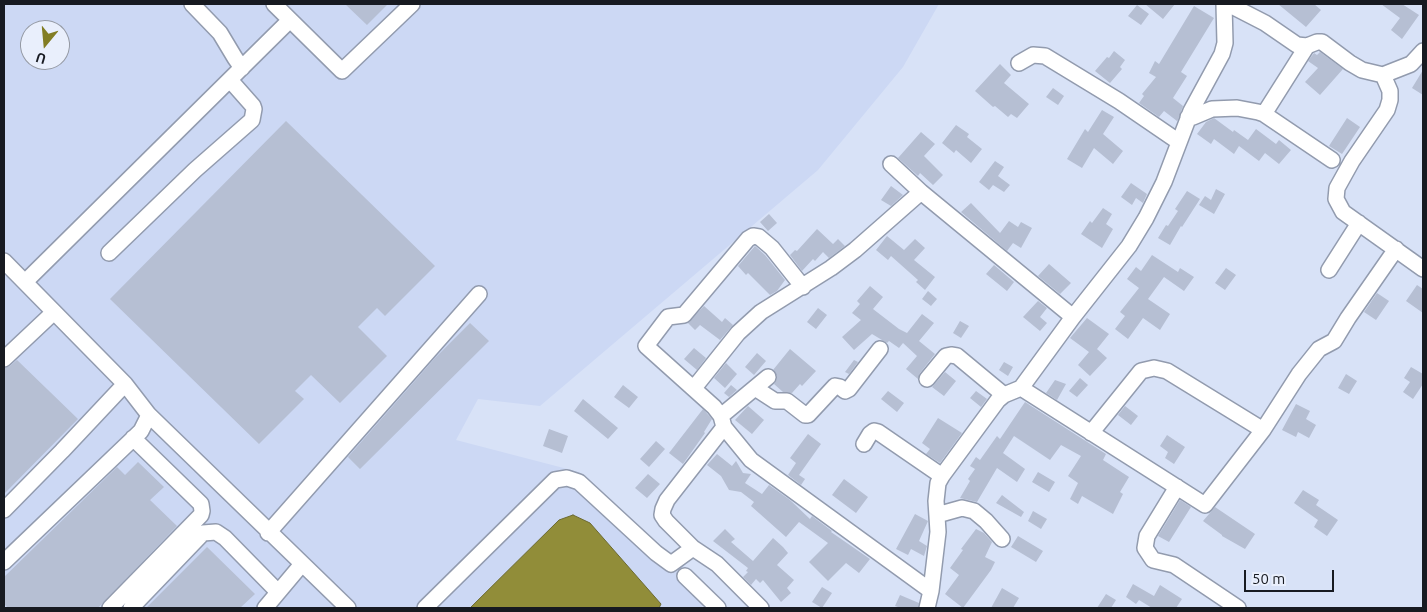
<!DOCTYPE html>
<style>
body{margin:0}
#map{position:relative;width:1427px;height:612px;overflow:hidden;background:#d8e2f7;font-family:Ubuntu,sans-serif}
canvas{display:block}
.frame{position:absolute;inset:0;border:5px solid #171a21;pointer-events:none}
.north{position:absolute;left:20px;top:20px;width:50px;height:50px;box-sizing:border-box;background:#e9effc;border:1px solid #959aa4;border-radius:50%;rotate:197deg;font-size:14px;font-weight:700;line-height:20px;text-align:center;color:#171a21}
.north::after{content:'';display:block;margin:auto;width:18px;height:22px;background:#827d24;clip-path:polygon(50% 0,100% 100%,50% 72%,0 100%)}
.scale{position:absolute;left:1244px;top:570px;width:90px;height:22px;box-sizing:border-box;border:2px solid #171a21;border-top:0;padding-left:6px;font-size:15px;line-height:18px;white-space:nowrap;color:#171a21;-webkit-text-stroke:4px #e9effc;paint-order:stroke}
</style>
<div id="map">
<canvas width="1427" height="612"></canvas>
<div class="frame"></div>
<div class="north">U</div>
<div class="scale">50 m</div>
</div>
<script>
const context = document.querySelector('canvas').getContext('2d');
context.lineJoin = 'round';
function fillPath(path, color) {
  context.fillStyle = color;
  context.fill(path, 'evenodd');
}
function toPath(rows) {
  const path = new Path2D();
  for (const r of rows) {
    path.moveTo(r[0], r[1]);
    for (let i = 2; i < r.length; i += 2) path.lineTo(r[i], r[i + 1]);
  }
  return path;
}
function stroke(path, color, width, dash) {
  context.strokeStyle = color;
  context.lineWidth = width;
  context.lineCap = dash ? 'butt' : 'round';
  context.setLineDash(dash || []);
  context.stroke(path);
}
fillPath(toPath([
 [4,4,939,4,903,67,818,170,540,406,478,399,456,440,579,472,714,594,701,608,4,608],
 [30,30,60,30,60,60,30,60]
]), '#ccd8f4');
const water = toPath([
 [573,515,590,523,661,604,659,608,470,608,559,520,573,515]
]);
fillPath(water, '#918d39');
stroke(water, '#6c6a32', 1);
fillPath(toPath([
 [345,4,388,4,367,25],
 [1145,4,1175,4,1163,19],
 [1278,4,1314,4,1321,10,1306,27],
 [1381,4,1402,4,1419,15,1402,39,1391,30,1400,18],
 [1137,5,1149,14,1141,25,1128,16],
 [1194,6,1214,18,1181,72,1187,76,1173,98,1183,106,1178,120,1177,121,1164,111,1159,117,1139,103,1144,96,1142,94,1156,77,1149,73,1155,61,1159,64],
 [1114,51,1125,60,1120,67,1122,69,1110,83,1095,71,1107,57,1109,58],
 [1320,52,1343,69,1320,95,1305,82,1318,68,1308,61,1314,53,1317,55],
 [1000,64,1011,75,1004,83,1029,104,1017,118,1011,114,1008,117,995,106,993,107,975,91],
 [1423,70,1423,95,1412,88],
 [1053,88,1064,96,1058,105,1046,97],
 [1102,110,1114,117,1103,134,1123,151,1113,164,1094,148,1082,168,1067,159,1085,129,1088,132],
 [1214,118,1233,132,1234,130,1248,140,1256,129,1276,144,1279,140,1291,150,1279,164,1265,153,1259,161,1239,146,1234,154,1214,139,1211,144,1197,134,1206,122],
 [1347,118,1360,127,1342,154,1329,146],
 [286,121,435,266,385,316,377,308,358,327,387,356,340,403,311,375,295,391,304,399,259,444,110,299],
 [956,125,969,134,967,137,982,149,971,163,956,150,954,153,942,143],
 [921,132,935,144,924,156,943,175,933,185,920,173,918,176,898,158],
 [995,161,1004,167,998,176,1010,185,1004,192,993,185,989,190,979,182],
 [1131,183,1147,194,1143,203,1136,198,1132,205,1121,197],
 [891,186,903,195,891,206,881,200],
 [1216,189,1225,194,1214,214,1199,205,1205,196,1211,200],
 [1187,191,1200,199,1182,227,1181,226,1170,245,1158,238,1166,225,1168,226,1178,211,1175,209],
 [971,203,1000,233,1009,221,1018,227,1021,222,1032,228,1021,248,1013,243,1007,251,961,212],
 [1103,208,1112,214,1106,224,1113,229,1102,248,1081,234,1090,221,1092,223],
 [769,214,777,223,768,231,760,222],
 [817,229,833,244,838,239,845,246,829,258,823,252,815,261,813,259,802,271,790,255,795,250,797,251],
 [887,236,904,250,915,239,925,248,914,260,935,277,925,290,916,282,918,280,891,256,888,260,876,250],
 [755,246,765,255,785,280,777,291,770,295,748,273,746,275,738,266],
 [1152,255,1178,272,1180,268,1194,277,1184,291,1164,277,1148,299,1170,314,1160,330,1143,318,1128,339,1115,329,1125,316,1120,312,1139,288,1127,279,1136,267,1141,271],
 [1049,264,1071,283,1060,294,1038,276],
 [994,265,1014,282,1007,291,986,274],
 [1226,268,1236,275,1225,290,1215,283],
 [1417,285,1423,289,1423,313,1406,301],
 [870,286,883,297,873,309,899,329,907,333,922,314,934,323,919,341,935,354,920,373,918,379,906,369,917,356,903,343,899,348,889,341,887,343,872,334,854,350,842,337,861,320,852,313,860,304,857,301],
 [928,291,937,299,931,306,922,299],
 [1377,293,1389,301,1376,320,1364,312],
 [1038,301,1047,308,1040,317,1047,323,1040,331,1023,317],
 [704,306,722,322,725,318,733,325,720,340,700,325,695,330,688,323],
 [818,308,827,315,816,329,807,322],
 [1087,318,1109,334,1097,349,1107,358,1090,376,1078,365,1089,352,1070,338],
 [960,321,969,326,961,338,953,333],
 [470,323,489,341,360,469,348,457,435,358],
 [694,348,706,358,697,370,684,359],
 [790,349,816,371,802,386,800,384,792,393,783,392,774,384,777,376,773,370],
 [757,353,766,361,754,375,745,367],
 [17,360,78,419,4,494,4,368,10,366],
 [854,360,858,362,849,374,845,372],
 [1004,362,1013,367,1008,376,999,370],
 [726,363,737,374,725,388,714,378],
 [1411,367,1423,374,1423,384,1413,399,1403,392,1410,382,1404,378],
 [945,372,956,381,944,396,932,387],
 [1346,374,1357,381,1349,394,1338,388],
 [1080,378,1088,385,1077,397,1069,391],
 [1055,380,1066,384,1057,400,1046,393],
 [623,385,638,397,629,408,614,397],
 [731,385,737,390,729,397,724,393],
 [888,391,904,403,897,412,881,399],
 [976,391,987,399,981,407,970,398],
 [583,399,618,428,608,439,574,411],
 [1025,402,1106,454,1103,460,1129,477,1120,492,1123,494,1113,514,1082,496,1078,504,1070,499,1078,483,1068,476,1081,456,1061,445,1050,460,1014,436,1003,453,1025,469,1017,482,997,468,977,502,960,498,970,481,968,479,975,469,970,466,976,457,980,460,997,436,1000,439],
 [1296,404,1310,411,1306,419,1316,425,1309,438,1298,432,1296,437,1282,430],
 [748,406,764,420,752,434,735,420],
 [1125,406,1138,416,1131,425,1118,415],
 [703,409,712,419,704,432,705,433,683,464,669,453],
 [938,418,962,433,940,463,926,454,930,449,922,443],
 [549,429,568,436,562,453,543,446],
 [808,434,821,444,799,475,805,479,801,485,788,475,796,463,790,458],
 [1167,435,1185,447,1174,464,1165,458,1168,452,1160,446],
 [656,441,665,449,649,467,640,459],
 [717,454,732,466,736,461,743,473,751,474,745,483,762,494,769,485,790,500,810,519,812,516,832,531,831,532,870,559,859,573,846,563,828,581,809,562,828,543,799,522,786,537,751,506,754,502,741,492,729,490,721,476,707,465],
 [138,462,164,487,150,500,177,526,98,608,8,608,4,604,4,577,117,467,125,475],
 [1038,472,1055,482,1049,492,1032,482],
 [648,474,660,484,647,498,635,488],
 [844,479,868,497,856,513,832,495],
 [1303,490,1319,500,1316,505,1338,520,1327,536,1314,527,1318,520,1294,503],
 [1002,495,1024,512,1021,517,996,503],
 [1180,500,1191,507,1169,542,1158,536],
 [1215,507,1255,534,1245,549,1222,536,1222,535,1203,521],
 [1033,511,1047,519,1041,529,1028,521],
 [915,514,928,521,919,541,927,546,924,556,911,549,908,555,896,549],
 [725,529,735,539,731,542,753,561,773,538,783,547,788,553,777,565,794,580,787,588,791,593,781,602,763,580,760,583,756,579,751,585,743,577,748,572,746,571,748,568,713,541],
 [976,529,984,533,992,542,985,557,995,562,991,570,963,608,945,594,959,575,950,568,963,550,961,549],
 [1018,536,1043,551,1036,562,1011,547],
 [207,547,255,594,240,608,146,608],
 [1133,584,1154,596,1160,585,1182,599,1176,608,1152,608,1139,600,1136,604,1126,597],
 [822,587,832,593,822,608,812,602],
 [1002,588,1019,598,1013,608,991,608],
 [1106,594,1116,600,1111,608,1097,608],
 [900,595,919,603,918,608,901,608,895,606]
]), '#b6bfd3');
const minor = toPath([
 [192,4,220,33,235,58,242,68],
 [274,4,342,71,412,4],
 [1228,4,1265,23,1297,45,1307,46,1317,42,1322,42,1350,63,1362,70,1383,75,1411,64,1423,51],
 [1019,63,1033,55,1045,56,1119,101,1179,142],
 [1383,75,1390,91,1390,100,1387,110,1352,161,1337,188,1336,199,1343,212,1423,269],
 [1264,114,1307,46],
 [1188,117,1193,117,1212,109,1237,108,1258,112,1264,114,1332,160],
 [891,164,921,192],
 [109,253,195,170,252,120,254,109,253,106,230,80],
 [4,261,125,384,149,415,348,608],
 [1329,270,1359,223],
 [25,282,290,20],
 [803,287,772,248,759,237,753,236,748,239,684,315,668,317,646,346,714,407,721,416,724,427,751,460,931,591],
 [4,359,54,312],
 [927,379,946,356,951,355,957,356,1004,395],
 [694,388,738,333,761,312,831,268,855,250,921,192,1073,317],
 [755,388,775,401,787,401,805,415,808,415,835,386,840,387,845,391,849,389,880,349],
 [1021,388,1205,505,1263,430,1299,374,1319,349,1334,341,1348,318,1396,249],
 [721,416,768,377],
 [724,427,667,500,663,509,662,515,666,521,693,548,717,564,761,608],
 [1091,433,1141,371,1154,368,1167,371,1263,430],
 [864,444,870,434,874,431,878,432,942,476],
 [1177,487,1147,536,1145,548,1153,560,1174,565,1238,608],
 [4,510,62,451,125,384],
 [937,515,962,508,974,511,986,521,1002,539],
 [268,533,479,294],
 [4,562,141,431,149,415],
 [685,576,718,608],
 [110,608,201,515,202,511,201,504,133,438],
 [131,608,203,533,216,532,225,538,278,592],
 [265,608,302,564],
 [425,608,555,480,567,478,579,482,656,553,671,564,693,548],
 [927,608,931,591,938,532,936,501,938,483,942,476,998,400,1004,395,1021,388,1073,317,1129,246,1146,218,1164,182,1191,111,1222,54,1225,43,1224,4]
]);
stroke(minor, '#929bae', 18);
stroke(minor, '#fff', 15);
</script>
